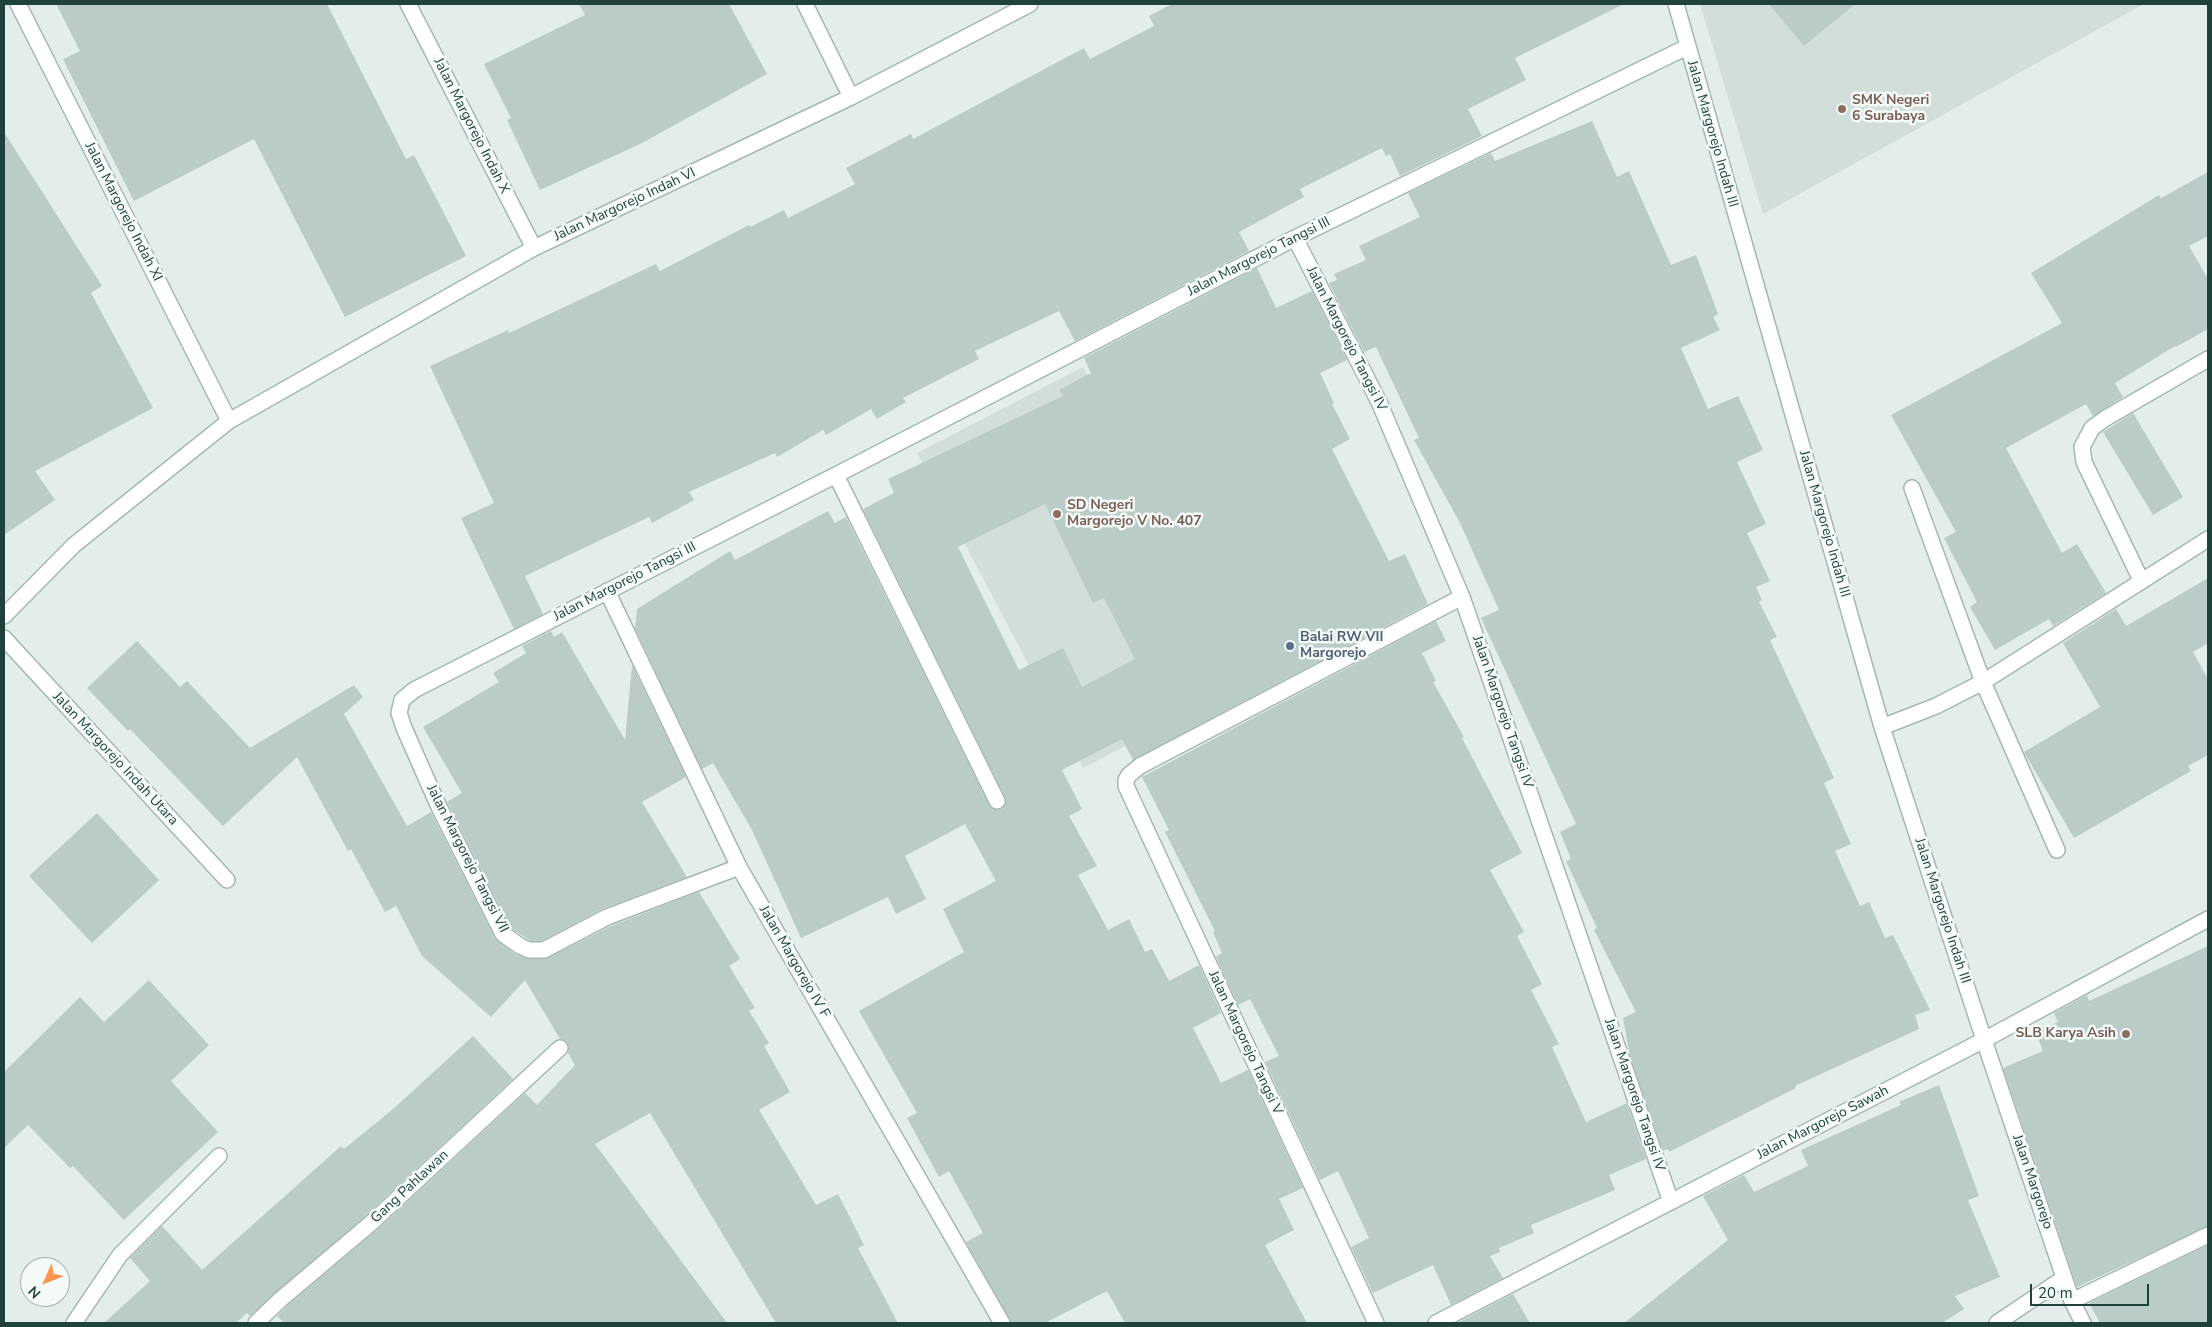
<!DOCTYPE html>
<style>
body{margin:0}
#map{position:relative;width:2212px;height:1327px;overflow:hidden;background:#e3eeeb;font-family:"Nunito Sans",sans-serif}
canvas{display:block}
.frame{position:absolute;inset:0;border:5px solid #20423d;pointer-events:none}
.north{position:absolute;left:20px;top:1257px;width:50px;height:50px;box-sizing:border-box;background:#f4faf8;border:1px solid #9fb0ad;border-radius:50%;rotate:226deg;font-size:14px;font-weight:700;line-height:20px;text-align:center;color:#20423d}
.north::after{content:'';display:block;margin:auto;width:18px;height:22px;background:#ff9350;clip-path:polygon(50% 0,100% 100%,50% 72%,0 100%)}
.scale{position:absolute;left:2030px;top:1284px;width:119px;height:22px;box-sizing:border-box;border:2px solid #20423d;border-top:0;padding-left:6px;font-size:15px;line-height:18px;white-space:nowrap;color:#20423d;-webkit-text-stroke:4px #f4faf8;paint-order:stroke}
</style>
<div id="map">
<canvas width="2212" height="1327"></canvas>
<div class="frame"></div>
<div class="north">N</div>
<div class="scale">20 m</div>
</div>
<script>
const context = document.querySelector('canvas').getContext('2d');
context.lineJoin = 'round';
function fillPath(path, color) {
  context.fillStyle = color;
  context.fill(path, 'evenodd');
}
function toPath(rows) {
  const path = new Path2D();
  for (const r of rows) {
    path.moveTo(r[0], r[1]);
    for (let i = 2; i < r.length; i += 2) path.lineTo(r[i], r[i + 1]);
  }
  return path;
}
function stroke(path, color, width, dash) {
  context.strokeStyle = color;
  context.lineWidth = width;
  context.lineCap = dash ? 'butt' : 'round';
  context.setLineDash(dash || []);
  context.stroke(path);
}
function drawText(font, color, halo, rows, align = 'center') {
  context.font = font + ' "Nunito Sans",sans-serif';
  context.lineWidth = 5;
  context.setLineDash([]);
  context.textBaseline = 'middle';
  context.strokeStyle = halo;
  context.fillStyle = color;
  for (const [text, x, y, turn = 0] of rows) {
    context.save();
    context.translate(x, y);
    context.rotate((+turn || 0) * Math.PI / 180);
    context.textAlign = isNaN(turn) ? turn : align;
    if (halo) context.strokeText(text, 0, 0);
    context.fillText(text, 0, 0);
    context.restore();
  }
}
fillPath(toPath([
 [1700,4,2144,4,1763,214],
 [1083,367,1253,680,1083,768,917,453]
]), '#d1deda');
fillPath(toPath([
 [56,4,327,4,406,159,414,155,466,256,345,317,254,139,134,201,63,59,80,51],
 [579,4,729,4,767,74,642,143,540,190,507,120,511,118,484,64,585,15],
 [1172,4,1624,4,1515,58,1526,80,1468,109,1482,136,1400,176,1390,154,1386,156,1382,148,1300,189,1304,197,1239,232,1249,251,1075,341,1059,311,975,351,979,359,903,398,906,402,877,419,871,409,826,435,823,430,777,457,775,453,689,492,694,500,652,523,649,517,525,576,543,614,514,629,461,518,494,503,430,366,508,330,509,333,656,264,660,271,749,225,750,227,784,210,788,218,855,184,846,168,911,134,913,139,1084,48,1090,59,1154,26,1149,16],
 [1769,4,1855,4,1804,46],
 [1592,121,1617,177,1629,171,1671,265,1696,255,1718,314,1713,317,1720,330,1681,348,1708,409,1738,396,1763,450,1737,462,1766,524,1747,533,1770,581,1756,587,1762,600,1759,602,1777,637,1770,640,1834,778,1824,783,1851,844,1835,851,1860,906,1869,902,1885,938,1893,935,1930,1010,1915,1015,1919,1029,1795,1086,1796,1088,1669,1152,1668,1149,1663,1151,1630,1056,1623,1018,1636,1012,1594,930,1597,928,1566,861,1571,859,1560,832,1576,824,1481,618,1499,610,1460,523,1414,440,1419,438,1376,347,1364,352,1329,283,1337,280,1334,274,1366,260,1359,246,1420,217,1408,193,1491,153,1495,161],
 [4,132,102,286,91,293,153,408,35,471,55,500,4,535],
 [2208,172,2208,236,2189,246,2208,279,2208,329,2176,347,2175,346,2115,383,2123,397,2093,416,2086,404,2006,448,2062,553,2077,544,2106,593,2053,626,2049,619,1995,650,1970,607,1977,602,1944,538,1956,532,1891,415,2062,323,2031,273,2159,195,2161,198],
 [1257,268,1276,308,1312,291,1347,360,1320,373,1334,403,1332,404,1350,439,1332,449,1389,561,1405,554,1428,604,1133,760,1122,739,1062,770,1082,809,1069,816,1097,866,1078,875,1108,930,1129,919,1145,952,1152,949,1169,981,1199,965,1221,1013,1193,1028,1221,1083,1248,1070,1303,1188,1279,1199,1294,1230,1265,1245,1307,1323,1125,1323,1107,1291,1045,1323,1011,1323,966,1242,983,1233,949,1171,939,1177,907,1118,917,1113,859,1011,964,952,943,909,996,881,965,824,905,856,926,899,896,914,888,897,801,938,752,830,713,763,702,769,635,628,637,609,730,551,735,560,828,511,835,523,846,517,989,805,996,810,1002,809,1006,802,1005,797,863,509,894,493,888,479,1063,396,1059,390,1091,373,1084,358],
 [1045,504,1093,603,1104,598,1135,659,1082,687,1063,648,1019,670,958,547],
 [2133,413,2183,497,2153,515,2103,432],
 [2208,578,2208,643,2193,652,2208,679,2208,755,2188,766,2191,771,2074,838,2024,752,2100,707,2063,643,2116,609,2126,626],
 [1436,621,1446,641,1422,653,1436,681,1433,682,1464,737,1462,738,1522,853,1490,870,1524,932,1517,936,1542,984,1531,990,1559,1044,1552,1047,1586,1122,1627,1103,1646,1159,1609,1175,1615,1190,1531,1225,1534,1233,1499,1248,1500,1252,1490,1256,1503,1278,1451,1305,1433,1265,1373,1293,1351,1247,1369,1238,1338,1171,1320,1180,1265,1062,1279,1056,1250,999,1238,1005,1216,957,1222,953,1213,932,1215,931,1165,832,1169,830,1142,777],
 [551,631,554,637,562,632,625,740,632,665,686,777,642,802,687,877,604,908,542,941,531,941,510,928,447,802,462,793,423,727,499,682,493,673,526,653,522,646],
 [137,641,180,687,187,681,250,748,354,685,363,697,344,714,407,826,431,812,495,938,516,955,529,959,548,958,611,926,699,892,740,959,729,966,755,1008,749,1011,769,1043,764,1046,790,1092,759,1110,816,1205,838,1194,864,1245,858,1248,898,1323,776,1323,650,1113,595,1144,727,1323,284,1323,277,1316,287,1306,376,1231,525,1093,537,1105,575,1065,568,1053,569,1046,567,1042,560,1039,525,980,491,1017,422,956,396,906,385,912,351,849,348,851,297,757,223,826,130,729,128,731,87,688],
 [97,813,159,880,92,943,29,876],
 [2208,946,2208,1226,2077,1287,2003,1068,2043,1051,2035,1031,2058,1022,2054,1013,2087,995,2089,1001],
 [149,980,209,1045,171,1081,218,1132,124,1220,73,1166,70,1168,28,1125,4,1148,4,1072,80,997,104,1022],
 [473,1036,513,1079,364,1217,250,1316,247,1313,236,1323,104,1323,150,1281,130,1258,162,1226,202,1270,341,1146,344,1149,393,1109],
 [1939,1085,1979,1196,1968,1200,2000,1277,1955,1296,1964,1309,1942,1323,1624,1323,1728,1240,1703,1196,1744,1175,1754,1192,1808,1166,1801,1150,1901,1105,1899,1102],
 [2208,1245,2208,1323,2100,1323,2089,1303],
 [1513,1294,1530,1323,1460,1323,1459,1322]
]), '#baccc7');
const minor = toPath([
 [18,4,229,421],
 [408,4,534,248],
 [805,4,851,97],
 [1676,4,1882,727,1984,1040,2072,1301,2083,1323],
 [1295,238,1379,402,1462,597,1671,1202],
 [836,475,997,801],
 [1912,488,1983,682,2057,850],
 [2141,580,2084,462,2082,447,2092,428,2106,418,2208,359],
 [607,591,739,867,1002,1323],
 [4,616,74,545,229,421,534,248,851,97,1030,4],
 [4,638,227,880],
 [1882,727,1936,706,1983,682,2208,539],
 [739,867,607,917,544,950,529,950,520,946,503,934,439,807,404,728,399,713,402,700,414,690,836,475,1295,238,1687,47],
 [2072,1301,2208,1235],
 [74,1323,120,1255,219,1156],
 [256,1323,281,1299,370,1224,560,1048],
 [1376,1323,1126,786,1126,780,1129,775,1140,766,1462,597],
 [1436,1323,1984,1040,2208,919],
 [1997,1323,2064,1278]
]);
stroke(minor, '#a5b7b3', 18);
stroke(minor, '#fff', 15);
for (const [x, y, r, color] of [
 [1842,109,5,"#8d6e63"],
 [1057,514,5,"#8d6e63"],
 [1290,646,5,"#5c6f8a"],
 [2126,1034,5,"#8d6e63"]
]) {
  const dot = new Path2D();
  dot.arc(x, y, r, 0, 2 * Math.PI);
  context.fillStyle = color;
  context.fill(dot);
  stroke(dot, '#f4faf8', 2);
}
drawText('bold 14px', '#785e54', '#f4faf8', [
 ["SMK Negeri",1852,101],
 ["6 Surabaya",1852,117],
 ["SD Negeri",1067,506],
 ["Margorejo V No. 407",1067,522],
 ["SLB Karya Asih",2116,1034,"right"]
], 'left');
drawText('14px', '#20423d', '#f4faf8', [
 ["Jalan Margorejo Indah X",471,126,63],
 ["Jalan Margorejo Indah III",1712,134,74],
 ["Jalan Margorejo Indah VI",625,205,-25],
 ["Jalan Margorejo Indah XI",123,212,63],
 ["Jalan Margorejo Tangsi III",1259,257,-27],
 ["Jalan Margorejo Tangsi IV",1346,339,63],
 ["Jalan Margorejo Indah III",1824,524,74],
 ["Jalan Margorejo Tangsi III",625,582,-27],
 ["Jalan Margorejo Tangsi IV",1502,712,71],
 ["Jalan Margorejo Indah Utara",115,759,47],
 ["Jalan Margorejo Tangsi VII",467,859,63],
 ["Jalan Margorejo Indah III",1942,911,72],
 ["Jalan Margorejo IV F",794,962,60],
 ["Jalan Margorejo Tangsi V",1245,1043,65],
 ["Jalan Margorejo Tangsi IV",1634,1095,71],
 ["Jalan Margorejo Sawah",1823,1123,-27],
 ["Jalan Margorejo",2032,1182,71],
 ["Gang Pahlawan",410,1187,-43]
]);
drawText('bold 14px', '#4e5e75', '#f4faf8', [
 ["Balai RW VII",1300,638],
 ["Margorejo",1300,654]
], 'left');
</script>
